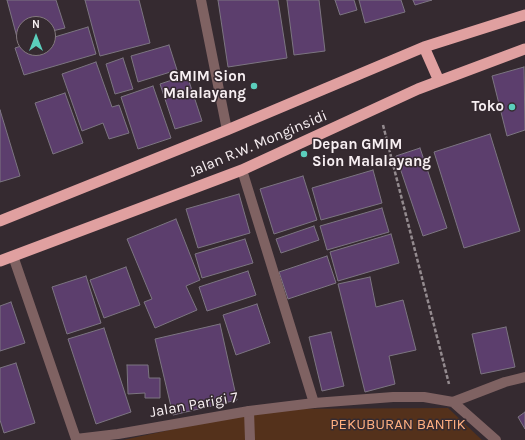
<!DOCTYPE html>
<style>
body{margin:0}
#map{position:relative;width:525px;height:440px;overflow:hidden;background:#352a30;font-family:Karla,sans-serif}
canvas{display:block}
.north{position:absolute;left:16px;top:16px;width:40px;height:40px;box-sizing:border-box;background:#352a30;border:1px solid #83797e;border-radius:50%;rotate:0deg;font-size:11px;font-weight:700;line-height:16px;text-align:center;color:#f8f0f3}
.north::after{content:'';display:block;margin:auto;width:14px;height:18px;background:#5bcebc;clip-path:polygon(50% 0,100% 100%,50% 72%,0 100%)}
</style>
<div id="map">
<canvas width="525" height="440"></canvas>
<div class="north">N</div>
</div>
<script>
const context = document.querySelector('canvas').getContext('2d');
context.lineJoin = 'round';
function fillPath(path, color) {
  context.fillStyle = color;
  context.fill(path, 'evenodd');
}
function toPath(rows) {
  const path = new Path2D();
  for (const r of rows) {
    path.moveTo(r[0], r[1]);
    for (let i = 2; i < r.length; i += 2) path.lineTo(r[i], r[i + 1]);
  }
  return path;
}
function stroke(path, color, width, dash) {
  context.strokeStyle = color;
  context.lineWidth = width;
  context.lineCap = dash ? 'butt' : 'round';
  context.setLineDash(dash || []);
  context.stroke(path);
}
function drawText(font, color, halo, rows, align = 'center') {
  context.font = font + ' Karla,sans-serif';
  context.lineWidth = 3;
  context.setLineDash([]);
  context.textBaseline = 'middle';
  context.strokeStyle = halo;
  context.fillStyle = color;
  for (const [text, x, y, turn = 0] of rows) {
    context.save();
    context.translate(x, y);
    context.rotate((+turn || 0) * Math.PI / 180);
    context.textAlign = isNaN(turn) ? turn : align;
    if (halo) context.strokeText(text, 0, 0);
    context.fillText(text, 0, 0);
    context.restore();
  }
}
fillPath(toPath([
 [448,408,482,440,123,440,268,409]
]), '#54311b');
const building = toPath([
 [7,0,56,0,65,28,48,32,48,24,24,24,24,39,18,41,7,0],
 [85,0,139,0,150,43,100,56,85,0],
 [218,0,278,0,287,58,228,67,218,0],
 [287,0,319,0,325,51,294,55,287,0],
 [335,0,354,0,357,10,340,15,335,0],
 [359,0,401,0,405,12,365,23,359,0],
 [413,0,432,0,415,5,413,0],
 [88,27,96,54,24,75,15,48,24,45,24,48,48,48,48,39,88,27],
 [169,45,177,70,138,82,131,56,169,45],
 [123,58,133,89,115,94,106,64,123,58],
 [96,62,112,107,119,105,129,133,109,139,103,123,82,131,62,74,96,62],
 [524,67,525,130,507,136,492,76,524,67],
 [187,75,202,121,175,129,160,84,187,75],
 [153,86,171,138,138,149,121,97,153,86],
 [65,93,83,143,53,154,35,103,65,93],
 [0,110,20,176,0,182,0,110],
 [490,134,520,231,464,248,434,152,490,134],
 [420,148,447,228,423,236,396,156,420,148],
 [373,170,382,203,321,220,312,188,373,170],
 [303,176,317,220,274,234,260,189,303,176],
 [239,194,250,233,198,248,186,209,239,194],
 [382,208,389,232,327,250,320,226,382,208],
 [176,219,200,280,186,286,197,310,155,328,144,302,152,299,127,239,176,219],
 [314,226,319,240,281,253,276,239,314,226],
 [391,234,399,263,338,281,330,252,391,234],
 [245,239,253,263,202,278,195,254,245,239],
 [327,256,336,283,288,299,279,272,327,256],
 [126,267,140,305,104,318,90,280,126,267],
 [248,271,256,295,207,311,199,287,248,271],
 [86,276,101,323,67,334,52,287,86,276],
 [370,277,376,307,403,300,416,350,389,356,395,384,365,392,338,284,370,277],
 [11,302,25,343,0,351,0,306,11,302],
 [257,304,270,343,236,355,223,315,257,304],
 [220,324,237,400,173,415,155,339,220,324],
 [506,327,515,367,481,374,472,334,506,327],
 [104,328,131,412,96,424,68,339,104,328],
 [331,332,344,386,322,391,309,337,331,332],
 [16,363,35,423,4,433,0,420,0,368,16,363],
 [127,365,148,365,149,378,160,378,160,398,145,398,145,393,128,394,127,365],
 [525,412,525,429,518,417,525,412]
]);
fillPath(building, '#5c3e6d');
stroke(building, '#7c7581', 1);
stroke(toPath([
 [383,125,449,384]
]), '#948b8f', 2.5, [4, 2]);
stroke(toPath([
 [249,411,250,440]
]), '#7f6262', 10);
stroke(toPath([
 [201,0,227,130],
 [242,170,314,403],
 [453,402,505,382,525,377]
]), '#7f6262', 10);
stroke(toPath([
 [13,256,76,439,118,434,249,411,314,403,393,397,424,397,453,402,496,440]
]), '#7f6262', 10);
stroke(toPath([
 [424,47,439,81],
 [0,221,227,130,424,47,525,15],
 [0,261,242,170,418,89,525,49]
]), '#e0a0a0', 11);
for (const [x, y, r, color] of [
 [254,86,4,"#5bcebc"],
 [512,107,4,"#5bcebc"],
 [304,154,4,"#5bcebc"]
]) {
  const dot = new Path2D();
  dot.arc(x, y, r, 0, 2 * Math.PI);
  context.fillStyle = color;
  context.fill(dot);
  stroke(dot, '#352a30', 1.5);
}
drawText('bold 15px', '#f8f0f3', '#352a30', [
 ["GMIM Sion",246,77],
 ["Malalayang",246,94],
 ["Toko",504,107],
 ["Depan GMIM",312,145,"left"],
 ["Sion Malalayang",312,162,"left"]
], 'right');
drawText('15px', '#f8f0f3', '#352a30', [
 ["Jalan R.W. Monginsidi",258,144,-23],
 ["Jalan Parigi 7",194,405,-10]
]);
drawText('15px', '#ffaf80', '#352a30', [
 ["PEKUBURAN BANTIK",398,425]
]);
</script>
